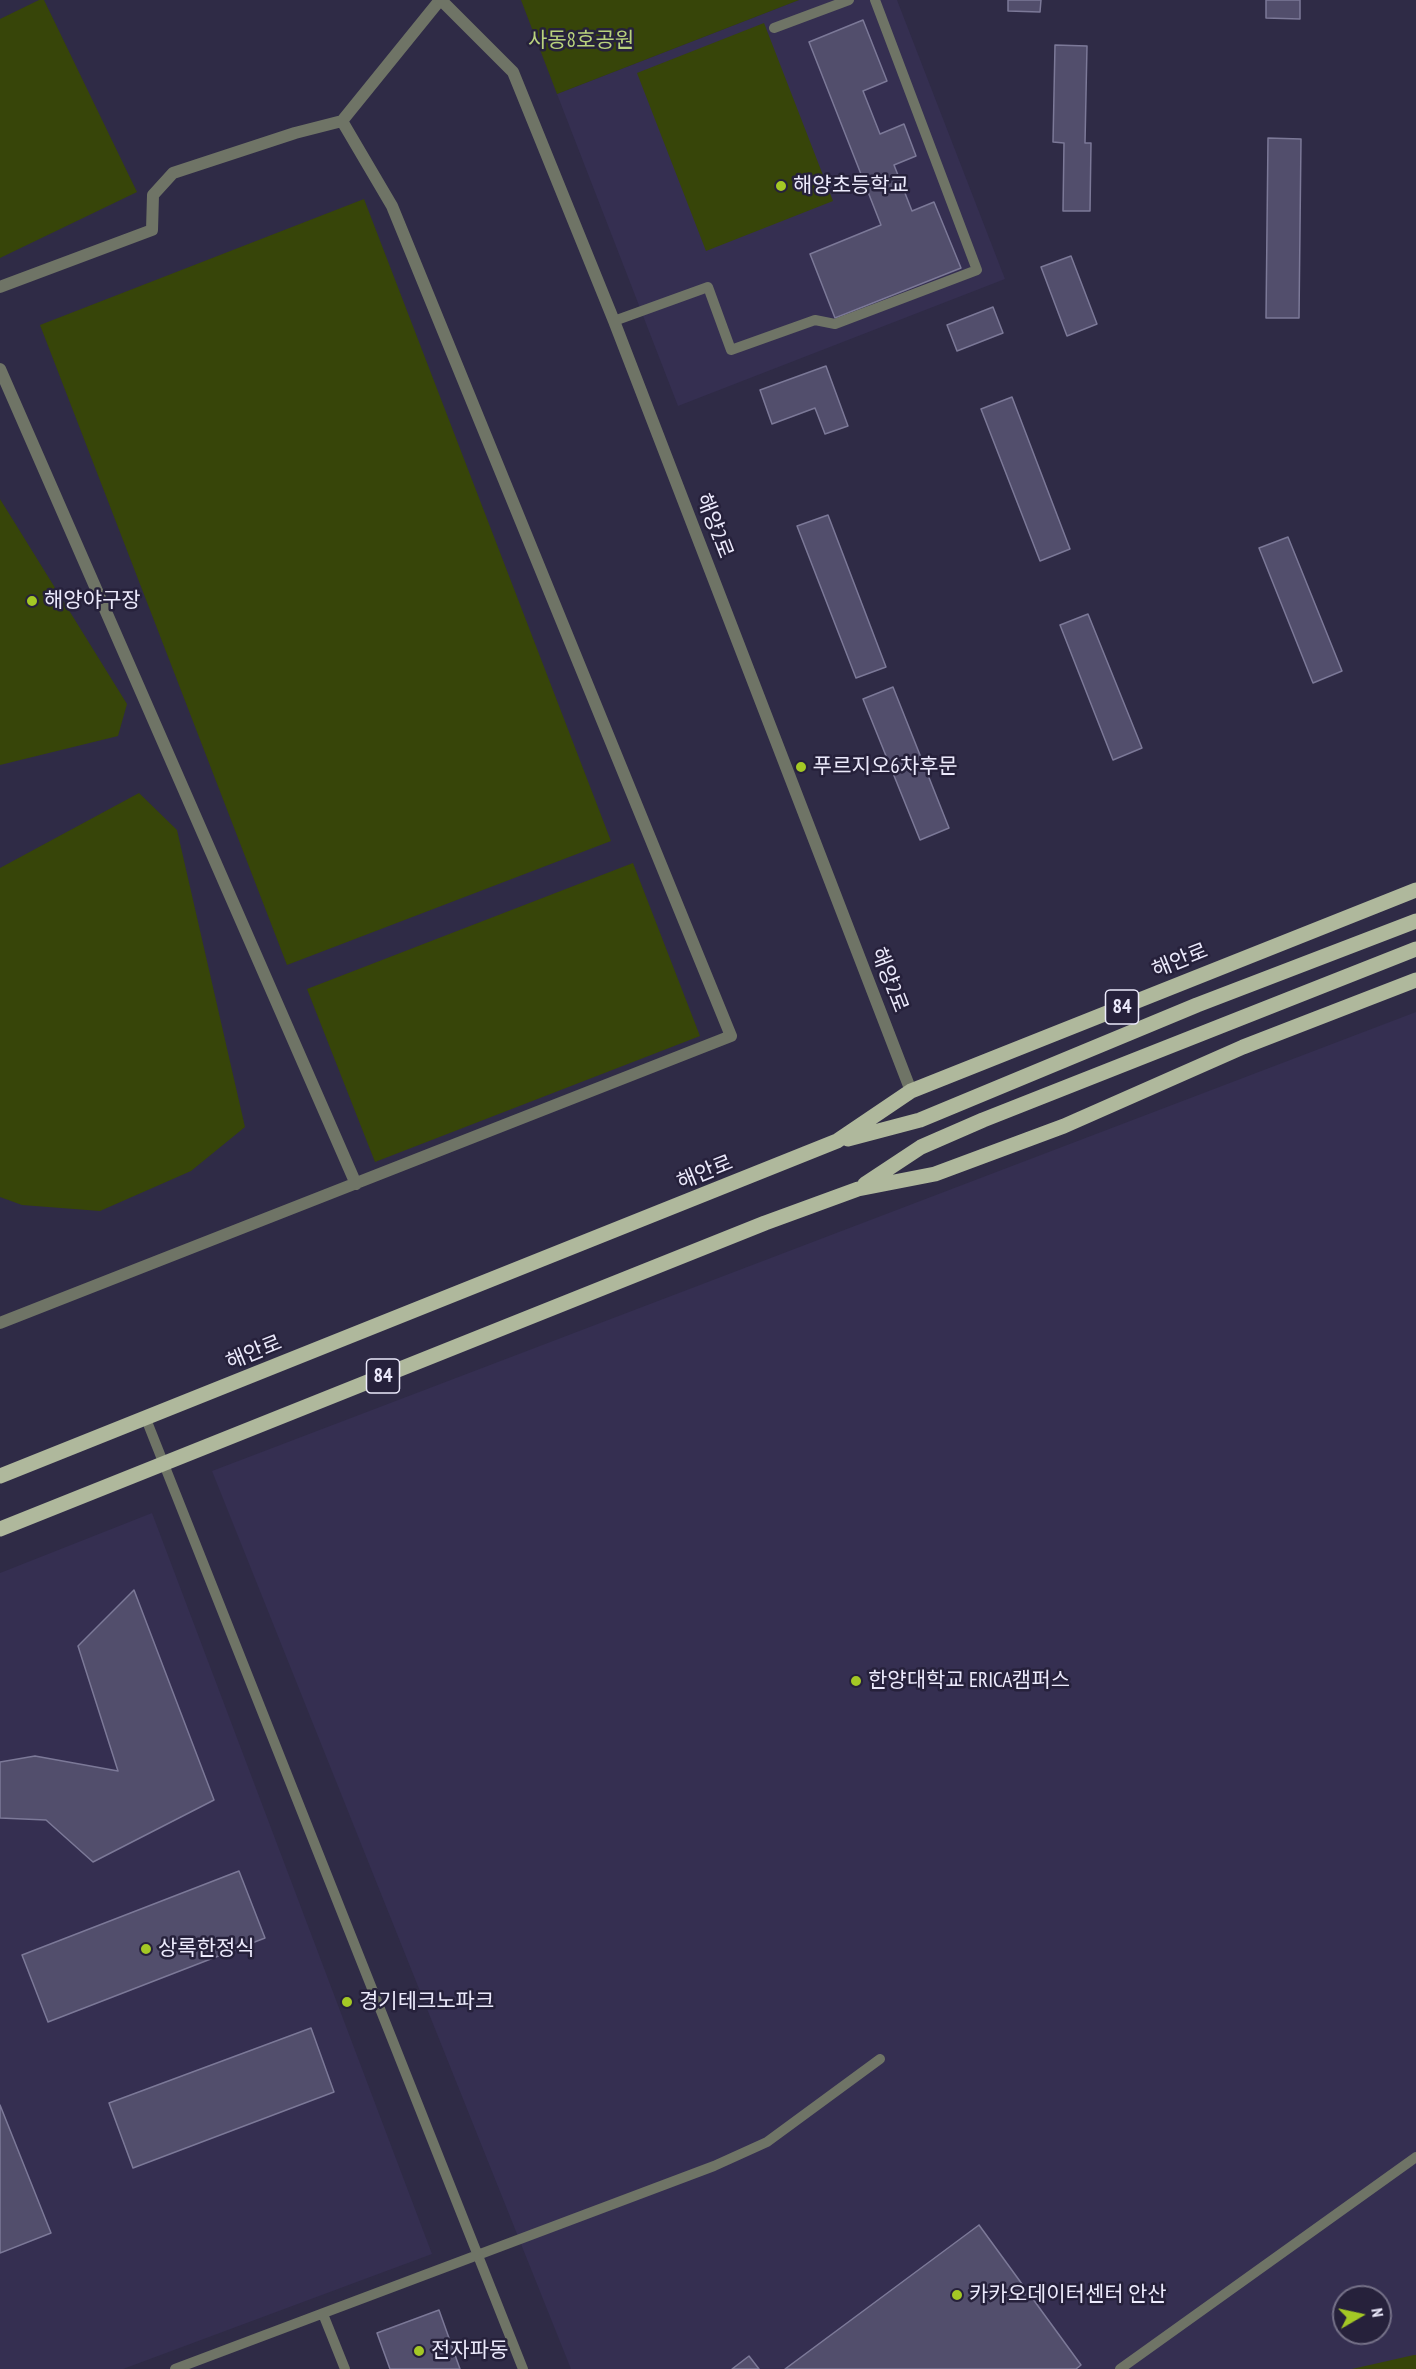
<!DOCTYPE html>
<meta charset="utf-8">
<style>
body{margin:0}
#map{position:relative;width:1416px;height:2369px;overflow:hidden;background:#2f2b46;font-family:"PT Sans Narrow",sans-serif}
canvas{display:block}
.north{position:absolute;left:1332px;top:2285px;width:60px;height:60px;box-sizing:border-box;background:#26213b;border:2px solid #757188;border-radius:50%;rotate:81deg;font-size:16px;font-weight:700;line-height:24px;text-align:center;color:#eceafc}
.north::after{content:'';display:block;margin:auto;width:21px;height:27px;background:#a4c825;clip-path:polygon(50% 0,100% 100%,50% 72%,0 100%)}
</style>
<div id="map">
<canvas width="1416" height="2369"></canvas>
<div class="north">N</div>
</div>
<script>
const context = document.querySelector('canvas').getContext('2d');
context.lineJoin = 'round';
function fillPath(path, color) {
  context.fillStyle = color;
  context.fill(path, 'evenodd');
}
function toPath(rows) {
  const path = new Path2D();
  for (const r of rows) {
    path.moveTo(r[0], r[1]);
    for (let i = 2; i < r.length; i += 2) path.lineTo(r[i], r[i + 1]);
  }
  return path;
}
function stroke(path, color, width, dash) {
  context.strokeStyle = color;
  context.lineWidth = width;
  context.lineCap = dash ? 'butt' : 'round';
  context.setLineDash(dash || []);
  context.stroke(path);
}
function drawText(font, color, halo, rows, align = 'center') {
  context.font = font + ' "PT Sans Narrow","Noto Sans KR",sans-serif';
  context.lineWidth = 5;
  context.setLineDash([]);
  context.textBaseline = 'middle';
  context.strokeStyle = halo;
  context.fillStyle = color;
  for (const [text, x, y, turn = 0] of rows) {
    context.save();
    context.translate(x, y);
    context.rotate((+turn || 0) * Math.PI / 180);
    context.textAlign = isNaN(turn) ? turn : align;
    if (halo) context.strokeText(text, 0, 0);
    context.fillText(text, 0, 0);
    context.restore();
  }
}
fillPath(toPath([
 [799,0,897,0,1005,279,678,406,557,94],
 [1416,1012,1416,2369,571,2369,212,1471],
 [1344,2297,1380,2297,1380,2333,1344,2333],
 [152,1513,432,2254,123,2369,0,2369,0,1573]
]), '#352f51');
fillPath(toPath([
 [39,0,44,0,137,192,0,258,0,19],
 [521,0,799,0,557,94],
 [764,23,833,201,706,251,637,73],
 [364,199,611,841,287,965,40,325],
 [0,499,127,704,118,736,0,765],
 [139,793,177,830,245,1127,191,1171,100,1211,22,1205,0,1197,0,868],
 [633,863,700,1036,375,1162,307,989],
 [1414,2355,1416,2355,1416,2369,1352,2369]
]), '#374509');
const building = toPath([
 [1008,0,1041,0,1040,12,1008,11,1008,0],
 [1266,0,1300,0,1300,19,1266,18,1266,0],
 [863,20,887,81,863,91,880,134,904,124,916,156,894,165,912,211,934,202,961,268,835,318,810,254,881,225,809,42,863,20],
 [1055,45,1087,46,1085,143,1091,143,1090,211,1063,211,1064,143,1053,142,1055,45],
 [1268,138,1301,139,1299,318,1266,318,1268,138],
 [1071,256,1097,324,1067,336,1041,267,1071,256],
 [993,307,1003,333,957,351,947,325,993,307],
 [826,366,848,426,825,434,815,408,772,424,760,390,826,366],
 [1012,397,1070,549,1040,561,981,409,1012,397],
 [828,515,886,667,856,678,797,526,828,515],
 [1288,537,1342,671,1313,683,1259,548,1288,537],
 [1088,614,1142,748,1113,760,1060,625,1088,614],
 [893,687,949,828,920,840,863,699,893,687],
 [134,1590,214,1800,93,1862,46,1820,0,1818,0,1762,35,1756,118,1771,78,1646,134,1590],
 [239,1871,265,1938,48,2022,22,1955,239,1871],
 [311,2028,334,2092,133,2168,109,2103,311,2028],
 [0,2105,51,2233,0,2253,0,2105],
 [979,2225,1081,2365,1076,2369,785,2369,979,2225],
 [439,2310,460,2369,390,2369,377,2333,439,2310],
 [749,2356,759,2369,732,2369,749,2356]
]);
fillPath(building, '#524e6c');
stroke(building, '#7c7998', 1.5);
stroke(toPath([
 [774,28,849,0],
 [614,321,708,287,731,350,815,320,835,324,977,270,875,0],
 [146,1419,523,2369],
 [323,2314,345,2369],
 [175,2369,714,2166,767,2142,880,2059],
 [1120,2369,1416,2157]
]), '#6f7466', 10);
stroke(toPath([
 [0,287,152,230,153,195,173,173,295,133,342,121,440,0],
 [0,369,356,1184],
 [0,1323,731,1036,392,206,342,121]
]), '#6f7466', 12);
stroke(toPath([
 [441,0,513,72,614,321,911,1091]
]), '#6f7466', 12);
stroke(toPath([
 [848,1139,920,1120,1197,1005,1416,921],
 [865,1184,921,1147,983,1120,1416,949],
 [0,1476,837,1141,911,1091,1416,890],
 [0,1529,765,1223,858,1189,935,1174,1064,1126,1243,1047,1416,980]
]), '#afb89c', 15);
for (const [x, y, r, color] of [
 [781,186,6,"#a4c825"],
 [32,601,6,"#a4c825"],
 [801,767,6,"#a4c825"],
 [856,1681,6,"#a4c825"],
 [146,1949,6,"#a4c825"],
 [347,2002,6,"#a4c825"],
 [957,2295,6,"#a4c825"],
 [419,2351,6,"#a4c825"]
]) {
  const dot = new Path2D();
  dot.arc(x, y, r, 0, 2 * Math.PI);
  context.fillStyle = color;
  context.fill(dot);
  stroke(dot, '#26213b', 2);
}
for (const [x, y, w] of [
 [1122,1007,33],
 [383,1376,33]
]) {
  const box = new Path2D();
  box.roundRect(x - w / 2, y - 17, w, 34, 4.5);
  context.fillStyle = '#26213b';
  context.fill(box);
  stroke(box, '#eceafc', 1.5);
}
drawText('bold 20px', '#eceafc', null, [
 ["84",1122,1007],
 ["84",383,1376]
]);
drawText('21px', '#b9d27d', '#26213b', [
 ["사동8호공원",581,41]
]);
drawText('21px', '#eceafc', '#26213b', [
 ["해양초등학교",793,186],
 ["해양야구장",44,601],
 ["푸르지오6차후문",813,767],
 ["한양대학교 ERICA캠퍼스",868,1681],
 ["상록한정식",158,1949],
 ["경기테크노파크",359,2002],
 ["카카오데이터센터 안산",969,2295],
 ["전자파동",431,2351]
], 'left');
drawText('21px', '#eceafc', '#26213b', [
 ["해양2로",714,526,69],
 ["해안로",1180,961,-22],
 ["해양2로",889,980,69],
 ["해안로",705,1173,-22],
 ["해안로",254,1353,-22]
]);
</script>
